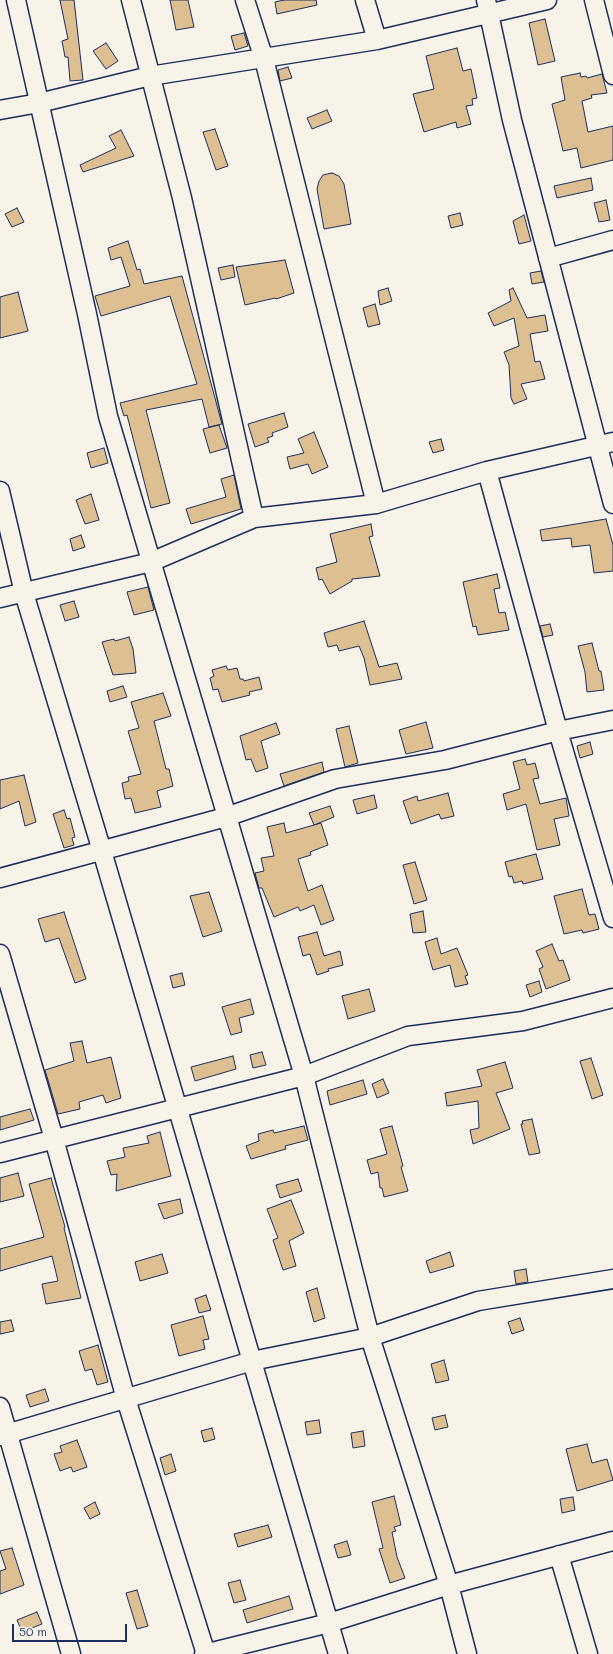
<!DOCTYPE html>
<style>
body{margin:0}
#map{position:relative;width:613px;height:1654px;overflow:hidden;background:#f7f3e8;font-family:Mali,sans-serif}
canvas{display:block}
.scale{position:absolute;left:12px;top:1624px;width:115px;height:18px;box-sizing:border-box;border:2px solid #1b2f5e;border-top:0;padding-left:5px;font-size:12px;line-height:14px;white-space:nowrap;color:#1b2f5e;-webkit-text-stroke:3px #f7f3e8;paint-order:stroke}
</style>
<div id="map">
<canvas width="613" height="1654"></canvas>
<div class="scale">50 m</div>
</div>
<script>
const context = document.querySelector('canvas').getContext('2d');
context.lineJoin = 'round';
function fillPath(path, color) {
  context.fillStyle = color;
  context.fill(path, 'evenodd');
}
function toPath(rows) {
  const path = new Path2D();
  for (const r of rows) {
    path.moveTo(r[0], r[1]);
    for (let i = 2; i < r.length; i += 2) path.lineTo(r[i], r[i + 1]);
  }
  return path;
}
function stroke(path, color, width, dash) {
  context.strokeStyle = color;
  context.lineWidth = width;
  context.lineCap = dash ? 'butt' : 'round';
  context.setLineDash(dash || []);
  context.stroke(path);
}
const building = toPath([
 [60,0,74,0,83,80,70,81,68,57,65,57,62,41,68,39,60,0],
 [170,0,188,0,194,27,176,30,170,0],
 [284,0,316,0,317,5,277,14,275,2,284,0],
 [545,19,555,61,538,65,529,23,545,19],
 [244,33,248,46,235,50,231,36,244,33],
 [106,43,118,61,106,69,93,51,106,43],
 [457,48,463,71,471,69,477,98,472,99,473,105,466,106,471,124,457,128,456,122,424,132,413,94,434,89,426,56,457,48],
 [288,67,292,78,280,81,278,70,288,67],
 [580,73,581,77,586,76,587,78,602,74,607,93,591,95,592,98,582,101,588,132,613,126,613,160,581,168,577,148,563,151,552,104,565,100,561,77,580,73],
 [327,110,332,121,312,129,307,118,327,110],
 [215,129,228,166,216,170,203,132,215,129],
 [121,130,134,156,83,172,80,165,116,148,109,136,121,130],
 [332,173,339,176,344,184,351,224,324,229,317,189,319,181,323,175,332,173],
 [591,178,593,190,557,198,554,186,591,178],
 [606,200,610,220,599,222,594,203,606,200],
 [17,208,24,222,12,227,5,214,17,208],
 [460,213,463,225,451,228,448,216,460,213],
 [524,215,531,241,519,244,513,221,524,215],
 [128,241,137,270,140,269,144,284,182,276,222,424,209,427,202,399,146,410,170,503,151,508,127,415,124,416,120,403,197,384,170,296,101,316,95,296,130,286,121,257,111,260,108,248,128,241],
 [285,260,294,293,276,299,275,298,245,305,236,267,285,260],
 [233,265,235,277,221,280,218,268,233,265],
 [541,271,544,282,532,284,530,273,541,271],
 [388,288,392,301,380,305,378,291,388,288],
 [513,288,527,318,545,315,548,331,530,334,535,362,540,361,545,379,521,384,527,399,514,404,511,398,509,365,504,352,519,346,514,318,494,326,488,313,511,301,509,290,513,288],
 [18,292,28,331,0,338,0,297,18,292],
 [375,304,380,324,368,327,363,308,375,304],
 [284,413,288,427,272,433,273,436,267,438,269,442,255,447,248,424,284,413],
 [219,425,227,448,210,453,203,429,219,425],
 [314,432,328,467,312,474,308,464,290,469,287,457,304,453,298,439,314,432],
 [441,439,444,450,433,453,429,442,441,439],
 [104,448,108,463,91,468,87,453,104,448],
 [234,475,241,509,191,524,186,509,226,497,221,479,234,475],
 [91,494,99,520,85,524,76,500,91,494],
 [606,519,613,545,613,571,594,573,590,545,572,547,571,538,542,541,540,530,606,519],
 [371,524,373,536,369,537,380,576,352,579,352,581,330,594,322,579,319,580,316,568,337,562,330,534,371,524],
 [81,535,85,547,73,551,70,539,81,535],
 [497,574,500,588,494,589,499,613,505,612,509,630,478,635,476,626,473,627,463,582,497,574],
 [148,587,154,610,134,615,127,592,148,587],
 [74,601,79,617,65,621,60,605,74,601],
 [364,621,379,667,397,663,402,679,370,685,364,658,359,646,339,651,337,645,328,647,324,633,364,621],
 [550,624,553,635,543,637,540,626,550,624],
 [129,637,133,649,136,673,113,675,102,642,114,639,115,641,129,637],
 [592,643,599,671,601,671,604,690,587,692,585,672,578,646,592,643],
 [226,666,228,670,237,668,240,679,243,679,244,681,259,677,262,689,249,692,250,695,222,702,218,689,213,690,210,678,214,676,212,670,226,666],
 [123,686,127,697,110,702,107,691,123,686],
 [163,693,171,716,154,721,166,769,169,769,173,786,157,791,161,807,135,813,131,798,125,799,122,783,129,781,128,777,141,774,128,731,139,728,131,702,163,693],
 [426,722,433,748,406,754,399,730,426,722],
 [276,723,280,734,261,741,268,768,256,772,251,759,246,760,240,736,276,723],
 [349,726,358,763,345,767,336,729,349,726],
 [590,742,593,754,580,758,577,746,590,742],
 [525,759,527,765,535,763,539,778,533,779,540,804,566,798,569,816,554,819,560,845,537,850,526,804,507,810,503,794,520,789,513,762,525,759],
 [322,762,324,772,284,786,280,774,322,762],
 [24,775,36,822,25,826,19,801,0,809,0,780,24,775],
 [448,793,454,816,441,819,439,814,411,824,403,801,417,796,418,801,448,793],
 [374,795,377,808,357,814,353,800,374,795],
 [330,806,334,817,314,825,309,813,330,806],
 [64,810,67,819,70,818,75,837,72,838,74,845,64,848,53,814,64,810],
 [284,823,286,833,321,823,328,845,310,852,311,855,298,859,308,891,322,885,334,920,321,925,314,905,300,911,298,907,274,917,262,888,259,888,255,873,264,871,261,858,274,856,267,827,284,823],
 [536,854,543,879,523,884,522,881,514,883,512,876,509,877,505,862,536,854],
 [415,862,427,900,414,904,403,865,415,862],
 [582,889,589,915,595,914,599,929,583,933,582,930,564,934,554,896,582,889],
 [209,892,222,931,203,937,190,896,209,892],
 [423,911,426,932,413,933,410,914,423,911],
 [64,912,86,979,75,983,59,938,45,942,38,919,64,912],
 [317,932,324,956,340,951,343,965,328,969,329,971,317,975,310,954,303,956,298,937,317,932],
 [437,938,441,954,457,948,468,975,465,976,468,984,455,987,450,965,433,970,432,967,425,942,437,938],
 [552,944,559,961,563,960,570,980,546,989,539,969,543,967,536,951,552,944],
 [182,973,185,985,173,988,170,976,182,973],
 [539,981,542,992,530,997,526,985,539,981],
 [369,989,375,1011,348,1019,342,996,369,989],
 [250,999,254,1014,239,1018,242,1032,231,1035,222,1007,250,999],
 [82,1041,87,1063,111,1057,121,1098,106,1103,103,1095,79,1102,80,1109,58,1114,45,1070,74,1061,70,1043,82,1041],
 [262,1052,266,1065,253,1068,250,1055,262,1052],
 [233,1056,236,1069,195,1081,191,1067,233,1056],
 [591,1058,603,1095,592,1099,580,1061,591,1058],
 [505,1062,513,1088,496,1093,510,1129,473,1144,470,1130,479,1128,478,1101,447,1106,445,1093,482,1086,477,1070,505,1062],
 [383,1079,389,1093,377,1098,372,1084,383,1079],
 [363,1080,367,1094,330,1105,327,1091,363,1080],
 [30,1109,34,1120,0,1130,0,1117,30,1109],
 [532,1119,540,1153,529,1155,521,1124,523,1124,522,1121,532,1119],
 [304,1126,308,1140,285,1146,286,1149,251,1159,246,1146,259,1141,258,1134,273,1130,274,1133,304,1126],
 [392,1126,403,1166,401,1167,408,1191,384,1197,382,1188,380,1188,378,1172,371,1174,367,1160,387,1154,380,1129,392,1126],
 [160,1132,171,1176,116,1191,117,1174,111,1175,107,1161,125,1157,123,1148,149,1143,147,1136,160,1132],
 [18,1173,24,1196,0,1202,0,1178,18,1173],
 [51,1178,65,1227,64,1228,81,1298,46,1304,42,1284,58,1281,52,1256,0,1271,0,1249,44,1237,29,1184,51,1178],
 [298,1179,302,1191,280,1198,276,1185,298,1179],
 [180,1199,183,1213,164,1219,158,1204,180,1199],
 [291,1200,304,1233,289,1241,296,1266,283,1270,273,1240,278,1238,267,1209,291,1200],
 [450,1252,454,1266,430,1273,426,1261,450,1252],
 [162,1254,168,1273,140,1281,135,1262,162,1254],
 [526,1269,528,1282,516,1284,514,1271,526,1269],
 [317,1288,325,1318,314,1322,306,1292,317,1288],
 [206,1295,211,1310,199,1313,195,1299,206,1295],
 [203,1316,209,1339,203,1340,205,1349,179,1356,171,1325,203,1316],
 [520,1318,524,1330,512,1334,508,1322,520,1318],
 [11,1320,14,1331,0,1334,0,1322,11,1320],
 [98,1345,108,1382,97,1385,92,1369,85,1371,79,1351,98,1345],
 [444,1360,449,1380,436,1383,431,1364,444,1360],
 [45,1389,49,1401,30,1407,26,1395,45,1389],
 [445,1415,448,1427,435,1430,432,1418,445,1415],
 [319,1420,321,1433,307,1435,305,1422,319,1420],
 [212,1428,215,1439,204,1442,201,1431,212,1428],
 [363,1431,365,1446,353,1448,351,1433,363,1431],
 [77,1440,87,1467,73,1472,71,1467,60,1471,54,1454,62,1452,60,1446,77,1440],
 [587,1444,592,1463,607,1459,613,1480,577,1491,566,1449,587,1444],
 [171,1454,176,1471,165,1475,160,1458,171,1454],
 [394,1496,401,1525,394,1527,396,1531,392,1532,397,1557,405,1578,390,1583,379,1549,383,1548,372,1502,394,1496],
 [573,1497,575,1510,562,1513,560,1499,573,1497],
 [95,1502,100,1514,90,1519,84,1508,95,1502],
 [268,1525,272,1537,238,1547,234,1534,268,1525],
 [347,1541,351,1555,338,1558,334,1545,347,1541],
 [12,1548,24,1585,0,1594,0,1571,6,1569,0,1551,12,1548],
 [240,1580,246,1600,234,1603,228,1583,240,1580],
 [137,1590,148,1626,137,1629,126,1593,137,1590],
 [289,1596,293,1609,247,1623,243,1610,289,1596],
 [37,1612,42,1624,22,1632,17,1620,37,1612]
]);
fillPath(building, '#ddbf91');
stroke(building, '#1b2f5e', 1);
const minor = toPath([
 [16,0,87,314,108,416,304,1076,370,1337,449,1585,467,1654],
 [131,0,182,198,254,518],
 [245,0,264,59,376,504],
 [365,0,377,40],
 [486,0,512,120,613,504],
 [594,0,613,75],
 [0,110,39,103,150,76,377,40,547,0],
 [548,258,613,240],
 [487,471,558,731,613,918],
 [0,491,24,593,102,851,338,1654],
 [0,598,151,562,254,518,376,504,487,471,613,442],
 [0,878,226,817,335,779,445,760,558,731,613,720],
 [0,954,54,1139,126,1399,206,1654],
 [0,1153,304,1076,408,1036,523,1021,613,998],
 [0,1407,71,1654],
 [0,1436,252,1361,370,1337,478,1301,613,1279],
 [559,1555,588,1654],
 [204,1654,329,1623,449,1585,613,1541]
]);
stroke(minor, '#1b2f5e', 21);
stroke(minor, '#f7f3e8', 18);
</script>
